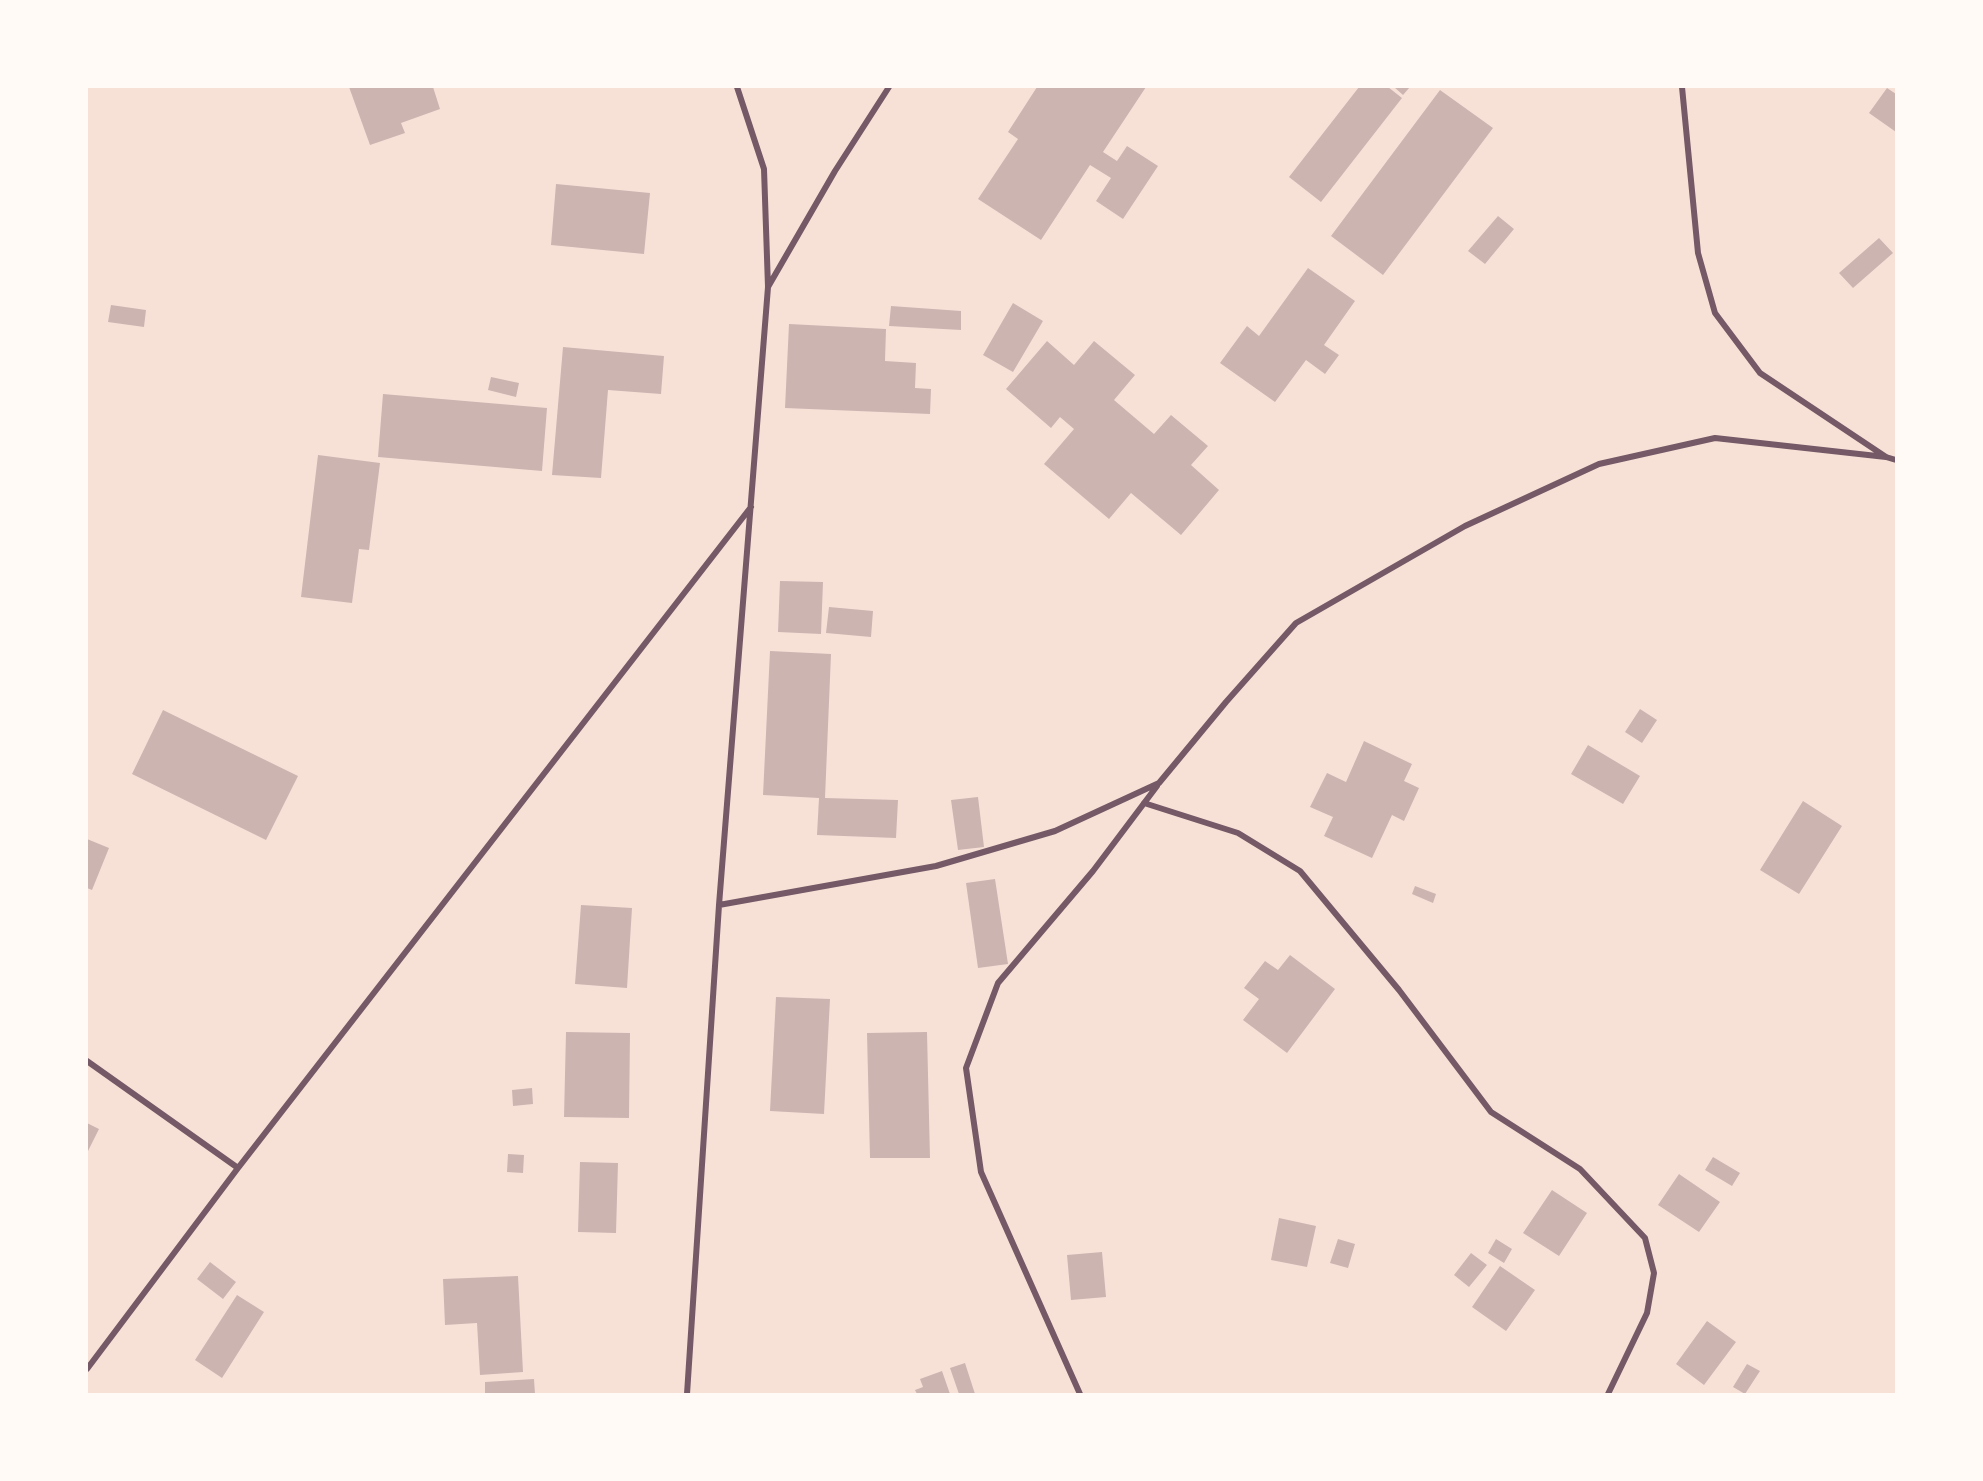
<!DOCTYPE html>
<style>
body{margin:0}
#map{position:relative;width:1983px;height:1481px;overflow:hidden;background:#f7e1d7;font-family:Overpass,sans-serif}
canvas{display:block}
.frame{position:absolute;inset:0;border:88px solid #fffaf5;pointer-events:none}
</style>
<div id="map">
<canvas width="1983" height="1481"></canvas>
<div class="frame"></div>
</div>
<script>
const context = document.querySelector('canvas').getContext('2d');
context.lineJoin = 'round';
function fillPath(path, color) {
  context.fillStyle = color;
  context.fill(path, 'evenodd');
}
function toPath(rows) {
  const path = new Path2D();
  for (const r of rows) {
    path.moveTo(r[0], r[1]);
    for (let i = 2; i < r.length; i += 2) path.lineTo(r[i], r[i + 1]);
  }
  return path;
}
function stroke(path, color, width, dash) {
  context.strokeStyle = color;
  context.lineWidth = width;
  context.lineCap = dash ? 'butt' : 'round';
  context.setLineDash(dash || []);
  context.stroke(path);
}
fillPath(toPath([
 [349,87,433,87,440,109,401,123,405,133,370,145],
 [1037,87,1146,87,1103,152,1117,161,1127,146,1158,166,1123,219,1096,201,1111,178,1090,165,1041,240,978,199,1018,139,1008,132],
 [1359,87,1388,87,1402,98,1321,202,1289,177],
 [1394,87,1410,87,1403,95],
 [1887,88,1896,94,1896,132,1869,113],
 [1440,90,1493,128,1383,275,1331,236],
 [556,184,650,193,644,254,551,245],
 [1498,216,1514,229,1485,264,1468,251],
 [1879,238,1893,253,1853,288,1839,273],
 [1308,268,1355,301,1324,345,1339,355,1325,374,1306,360,1275,402,1220,363,1247,326,1259,336],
 [1013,303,1043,321,1013,372,983,355],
 [111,305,146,310,144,327,108,322],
 [891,306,961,311,961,330,889,326],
 [789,324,886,329,885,361,916,363,915,388,931,389,930,414,785,408],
 [1047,341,1074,365,1094,341,1135,375,1114,400,1154,434,1171,415,1208,446,1191,465,1219,490,1181,535,1131,493,1109,519,1044,464,1074,429,1060,417,1051,428,1006,389],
 [563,347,664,356,661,394,608,390,601,478,552,475],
 [491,377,519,383,516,397,488,390],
 [383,394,547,408,542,471,378,457],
 [318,455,380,463,369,550,359,549,352,603,301,597],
 [780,581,823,582,821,634,778,632],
 [829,607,873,611,871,637,826,633],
 [770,651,831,654,825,798,898,800,896,838,817,835,819,798,763,795],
 [1640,709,1657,720,1642,743,1625,732],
 [163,710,298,776,266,840,132,774],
 [1364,741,1412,764,1404,781,1419,788,1404,821,1392,815,1372,858,1324,836,1333,817,1310,807,1327,773,1346,782],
 [1588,745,1640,776,1623,804,1571,774],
 [978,797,984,847,958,850,951,800],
 [1803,801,1842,826,1799,894,1760,870],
 [87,839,109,848,92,890,87,888],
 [995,879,1008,964,978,968,966,883],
 [1415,886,1436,894,1433,903,1412,894],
 [581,905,632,908,627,988,575,984],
 [1290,955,1335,989,1287,1053,1243,1020,1259,999,1244,988,1265,961,1278,970],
 [776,997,830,999,824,1114,770,1111],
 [566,1032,630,1033,629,1118,564,1117],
 [927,1032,930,1158,870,1158,867,1033],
 [532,1088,533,1104,513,1106,512,1090],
 [87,1123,99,1129,87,1153],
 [508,1154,524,1155,523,1173,507,1172],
 [1713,1157,1740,1173,1732,1186,1705,1170],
 [580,1162,618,1163,616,1233,578,1232],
 [1679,1174,1720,1202,1699,1232,1658,1205],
 [1552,1190,1587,1213,1559,1256,1523,1233],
 [1279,1218,1316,1226,1307,1267,1271,1260],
 [1338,1239,1355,1244,1348,1268,1330,1263],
 [1496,1239,1512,1249,1504,1263,1488,1253],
 [1102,1252,1106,1297,1071,1300,1067,1255],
 [1471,1253,1487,1265,1469,1287,1454,1275],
 [210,1262,236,1282,223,1299,197,1279],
 [1500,1266,1535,1290,1506,1331,1472,1307],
 [518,1276,523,1372,480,1375,477,1323,445,1325,443,1279],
 [237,1295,264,1312,222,1378,195,1360],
 [1707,1321,1736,1342,1704,1385,1676,1364],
 [965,1363,975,1394,959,1394,950,1368],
 [1747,1364,1760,1371,1745,1394,1733,1387],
 [942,1371,950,1394,917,1394,915,1390,923,1387,920,1379],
 [534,1379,535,1394,485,1394,485,1382]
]), '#ccb4b1');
stroke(toPath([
 [1682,87,1698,253,1715,313,1760,373,1886,457,1896,460],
 [768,287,835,171,889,87],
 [1144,803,1238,833,1300,871,1399,990,1491,1112,1580,1169,1645,1238,1654,1273,1647,1313,1608,1394],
 [719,905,936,866,1055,831,1159,783,1226,702,1296,623,1465,526,1599,464,1715,438,1886,457],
 [87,1061,238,1168],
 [87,1369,238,1168,751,507],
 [687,1394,719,905,768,287,764,169,737,87],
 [1080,1394,981,1172,966,1068,998,983,1093,871,1157,786]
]), '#755966', 6);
</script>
